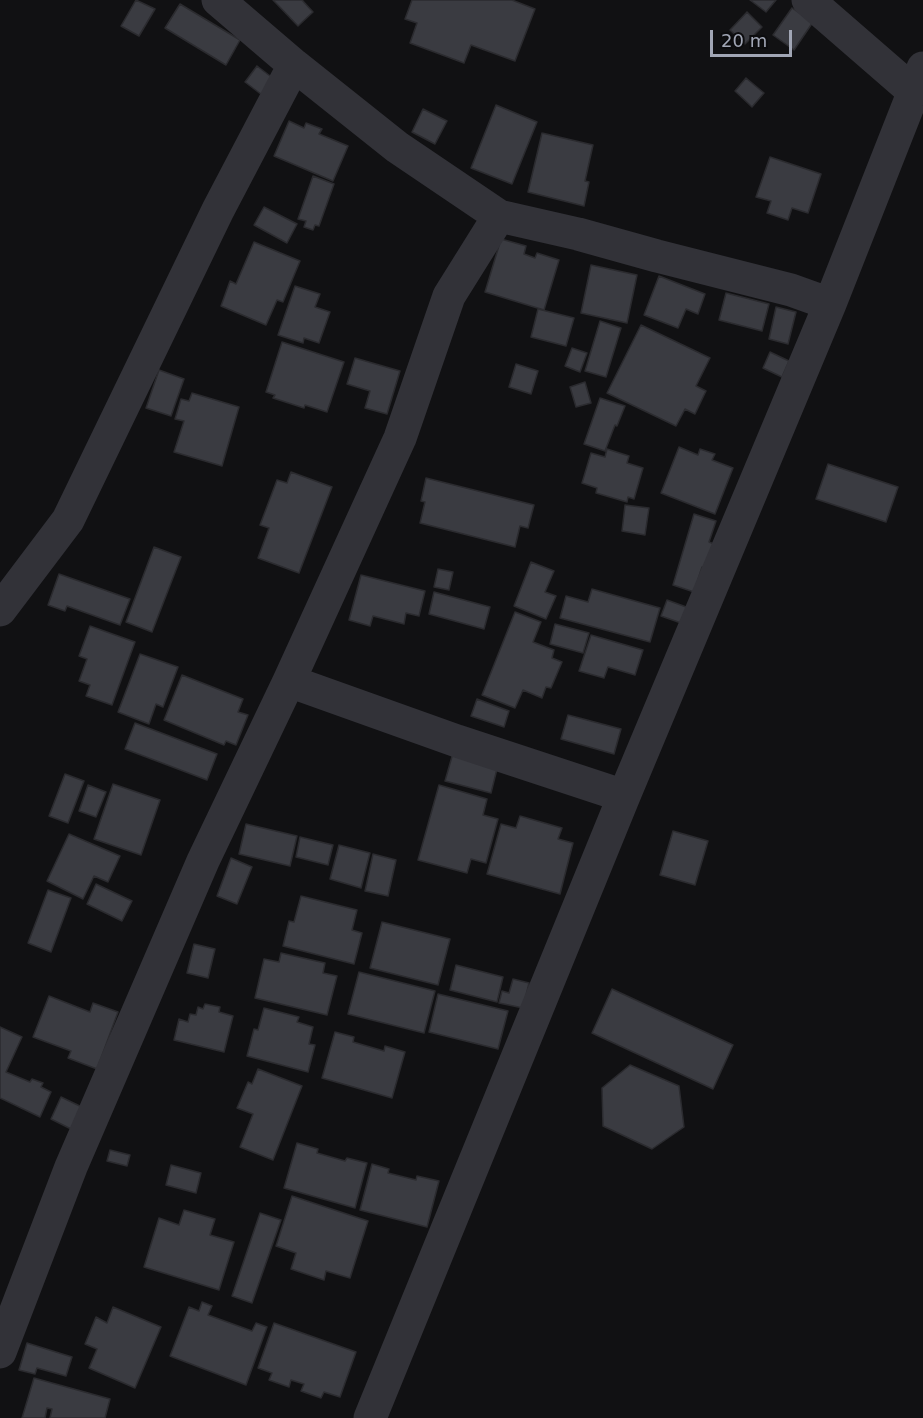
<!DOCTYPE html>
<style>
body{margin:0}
#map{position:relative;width:923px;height:1418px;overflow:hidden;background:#111113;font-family:"DejaVu Sans",sans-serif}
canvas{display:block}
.scale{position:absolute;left:710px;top:30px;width:82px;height:27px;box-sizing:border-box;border:3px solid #a1a6b5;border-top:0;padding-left:8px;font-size:18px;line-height:21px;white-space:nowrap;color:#a1a6b5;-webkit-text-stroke:4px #0c0c0e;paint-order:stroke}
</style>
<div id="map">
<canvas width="923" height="1418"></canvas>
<div class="scale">20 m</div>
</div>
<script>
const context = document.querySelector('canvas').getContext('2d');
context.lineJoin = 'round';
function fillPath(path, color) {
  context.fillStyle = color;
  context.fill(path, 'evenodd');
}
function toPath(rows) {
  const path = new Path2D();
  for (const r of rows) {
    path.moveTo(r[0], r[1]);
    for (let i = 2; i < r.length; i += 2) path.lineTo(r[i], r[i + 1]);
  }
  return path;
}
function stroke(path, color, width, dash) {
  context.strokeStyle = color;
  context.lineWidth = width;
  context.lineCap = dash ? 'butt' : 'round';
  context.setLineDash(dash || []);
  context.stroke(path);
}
const building = toPath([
 [136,0,155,9,139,36,121,26,136,0],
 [273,0,302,0,313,12,298,26,273,0],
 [412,0,512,0,535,9,515,61,471,45,464,63,410,43,417,23,405,19,412,0],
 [750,0,776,0,766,12,750,0],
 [180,4,240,40,226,65,165,28,180,4],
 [792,8,813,22,794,50,773,35,792,8],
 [747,12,762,27,745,44,730,30,747,12],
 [257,66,278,82,266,98,245,82,257,66],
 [746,78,764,93,752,107,735,91,746,78],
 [496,105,537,122,512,184,471,168,496,105],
 [423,109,447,121,435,144,412,132,423,109],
 [289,121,304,128,306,123,322,129,319,134,348,146,333,181,274,156,289,121],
 [542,133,593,145,585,181,589,182,584,206,528,192,542,133],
 [770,157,821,174,808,213,792,208,788,220,767,213,771,201,756,197,770,157],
 [313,176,334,184,319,226,315,225,313,230,304,227,306,221,298,219,313,176],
 [264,207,297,224,287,243,254,225,264,207],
 [501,239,526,246,524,254,535,258,537,253,559,260,544,310,485,292,501,239],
 [254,242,300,261,283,302,277,300,266,325,221,306,230,281,236,284,254,242],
 [591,265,637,275,627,323,581,313,591,265],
 [659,276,705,294,698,314,686,309,678,328,644,315,659,276],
 [295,286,320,294,315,307,330,312,319,343,304,338,303,343,278,335,295,286],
 [726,293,769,304,762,331,719,320,726,293],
 [776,307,796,312,788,344,769,339,776,307],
 [538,309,574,318,566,346,531,337,538,309],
 [600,321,621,328,606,377,585,371,600,321],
 [641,325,710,358,696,386,706,391,695,414,685,409,676,426,607,393,641,325],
 [282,342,344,362,327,412,305,405,304,408,273,398,275,395,266,392,282,342],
 [572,348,587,353,580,372,565,366,572,348],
 [770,352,789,361,782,377,763,368,770,352],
 [355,358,400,371,387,414,365,408,370,391,347,384,355,358],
 [516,364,538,371,531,394,509,387,516,364],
 [159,370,184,379,171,416,146,408,159,370],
 [585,382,591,403,576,407,570,387,585,382],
 [192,393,239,407,222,466,174,452,184,421,175,419,181,399,189,401,192,393],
 [600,398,625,406,617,426,615,425,605,451,584,444,600,398],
 [679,447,698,455,700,449,715,454,712,460,733,468,715,514,661,493,679,447],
 [607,449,629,456,627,463,643,468,634,499,628,497,627,502,596,493,597,488,582,483,591,453,605,457,607,449],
 [828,464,898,487,886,522,816,499,828,464],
 [291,472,332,487,299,573,258,558,269,528,260,525,277,480,287,483,291,472],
 [426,478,534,505,528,528,520,526,515,547,420,523,425,502,421,501,426,478],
 [625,505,649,508,645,535,622,531,625,505],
 [694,514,716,521,709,542,714,544,707,568,702,567,694,592,673,585,694,514],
 [154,547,181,557,152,632,126,622,154,547],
 [531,562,554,571,545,592,556,596,546,619,514,606,531,562],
 [438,569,453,572,449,590,434,587,438,569],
 [59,574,130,599,120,625,67,606,65,611,48,605,59,574],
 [361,575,425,591,419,616,406,613,404,624,373,616,370,626,349,620,361,575],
 [592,589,660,608,650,642,560,618,566,596,588,602,592,589],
 [434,592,490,607,484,629,429,614,434,592],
 [667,600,689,608,684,624,661,616,667,600],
 [515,612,541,622,533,642,554,650,552,658,562,662,551,688,546,687,542,698,523,690,515,708,482,695,515,612],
 [555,624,589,633,583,653,550,644,555,624],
 [90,626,135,642,112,705,86,696,90,685,79,681,87,659,79,656,90,626],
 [591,635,643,650,635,675,608,667,604,678,579,671,591,635],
 [140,654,178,667,163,707,156,704,149,724,118,712,140,654],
 [182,675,243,699,238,712,248,715,236,745,226,741,224,745,164,720,182,675],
 [477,699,509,711,504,727,471,716,477,699],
 [568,715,621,729,614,754,561,739,568,715],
 [135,723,217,754,207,780,125,749,135,723],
 [453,753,498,765,491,793,445,781,453,753],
 [65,774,84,781,68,823,49,816,65,774],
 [113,784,160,800,141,855,94,839,113,784],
 [88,785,106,792,96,817,79,811,88,785],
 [439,785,487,799,483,815,498,819,486,863,471,859,467,873,418,860,439,785],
 [520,816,562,828,558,839,573,843,560,894,487,874,501,824,516,828,520,816],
 [246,824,297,836,290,866,239,854,246,824],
 [673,831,708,841,695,885,660,875,673,831],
 [69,834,120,856,108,882,94,876,83,899,47,881,69,834],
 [300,837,333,845,328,865,296,857,300,837],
 [339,845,370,853,361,888,330,879,339,845],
 [373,854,396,860,388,896,365,891,373,854],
 [231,858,252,867,237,904,217,896,231,858],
 [96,884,132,901,122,921,87,904,96,884],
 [48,890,71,898,51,952,28,943,48,890],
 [301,896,357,910,352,930,362,933,354,964,283,946,289,921,294,922,301,896],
 [382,922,450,939,438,985,370,968,382,922],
 [194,944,215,949,208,978,187,973,194,944],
 [281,953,325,963,323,973,337,976,327,1015,255,998,264,959,279,962,281,953],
 [456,965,503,977,497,1002,450,990,456,965],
 [359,972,435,991,424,1033,348,1014,359,972],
 [513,979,529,983,523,1008,499,1003,502,991,509,993,513,979],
 [612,989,733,1045,713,1089,592,1033,612,989],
 [438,994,508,1011,498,1049,429,1032,438,994],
 [49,996,90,1012,93,1003,118,1012,97,1069,68,1058,71,1051,33,1037,49,996],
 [205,1004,220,1007,219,1012,233,1016,224,1052,174,1040,179,1019,188,1022,190,1014,196,1015,198,1007,203,1009,205,1004],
 [264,1008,299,1017,297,1022,313,1027,309,1044,315,1045,308,1072,247,1056,254,1029,258,1030,264,1008],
 [0,1027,22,1037,6,1072,30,1082,32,1079,43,1083,41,1087,51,1092,40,1117,0,1098,0,1027],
 [335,1032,354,1037,353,1042,384,1051,385,1046,405,1052,392,1098,322,1078,335,1032],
 [630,1065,679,1086,684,1127,652,1149,603,1126,602,1088,630,1065],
 [258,1069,302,1086,273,1160,240,1147,253,1114,237,1108,248,1082,252,1084,258,1069],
 [61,1097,86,1109,75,1131,51,1119,61,1097],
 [297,1143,318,1149,317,1153,345,1161,347,1158,367,1163,355,1208,284,1188,297,1143],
 [110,1150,130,1155,127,1166,107,1161,110,1150],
 [372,1164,389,1169,388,1173,416,1180,417,1176,439,1181,427,1227,360,1210,372,1164],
 [171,1165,201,1173,196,1193,166,1185,171,1165],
 [292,1196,368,1221,350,1278,326,1271,324,1280,291,1269,296,1253,276,1246,292,1196],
 [184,1210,215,1219,210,1235,234,1242,219,1290,144,1267,159,1218,179,1225,184,1210],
 [260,1213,281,1220,252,1303,232,1296,260,1213],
 [202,1302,212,1306,208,1315,252,1331,256,1323,267,1327,246,1385,170,1356,189,1307,199,1311,202,1302],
 [113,1307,161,1327,135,1388,89,1368,97,1349,85,1344,96,1317,107,1323,113,1307],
 [274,1323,356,1352,340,1397,324,1392,321,1398,301,1391,304,1384,291,1380,289,1387,269,1380,272,1373,258,1368,274,1323],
 [27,1343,72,1357,66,1376,37,1368,35,1374,19,1370,27,1343],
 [34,1378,110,1399,105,1418,50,1418,52,1409,47,1408,45,1418,22,1418,34,1378]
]);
fillPath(building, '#3a3b41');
stroke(building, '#2b2b2f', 1.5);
stroke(toPath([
 [218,0,294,65,397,147,499,216,578,234,657,256,791,290,830,304],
 [808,0,914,92],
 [0,610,68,520,218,210,294,65],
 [289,681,457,741,624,796],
 [0,1352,71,1167,203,861,289,681,400,438,449,296,499,216],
 [370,1418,624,796,830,304,923,68]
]), '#323238', 33);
</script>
